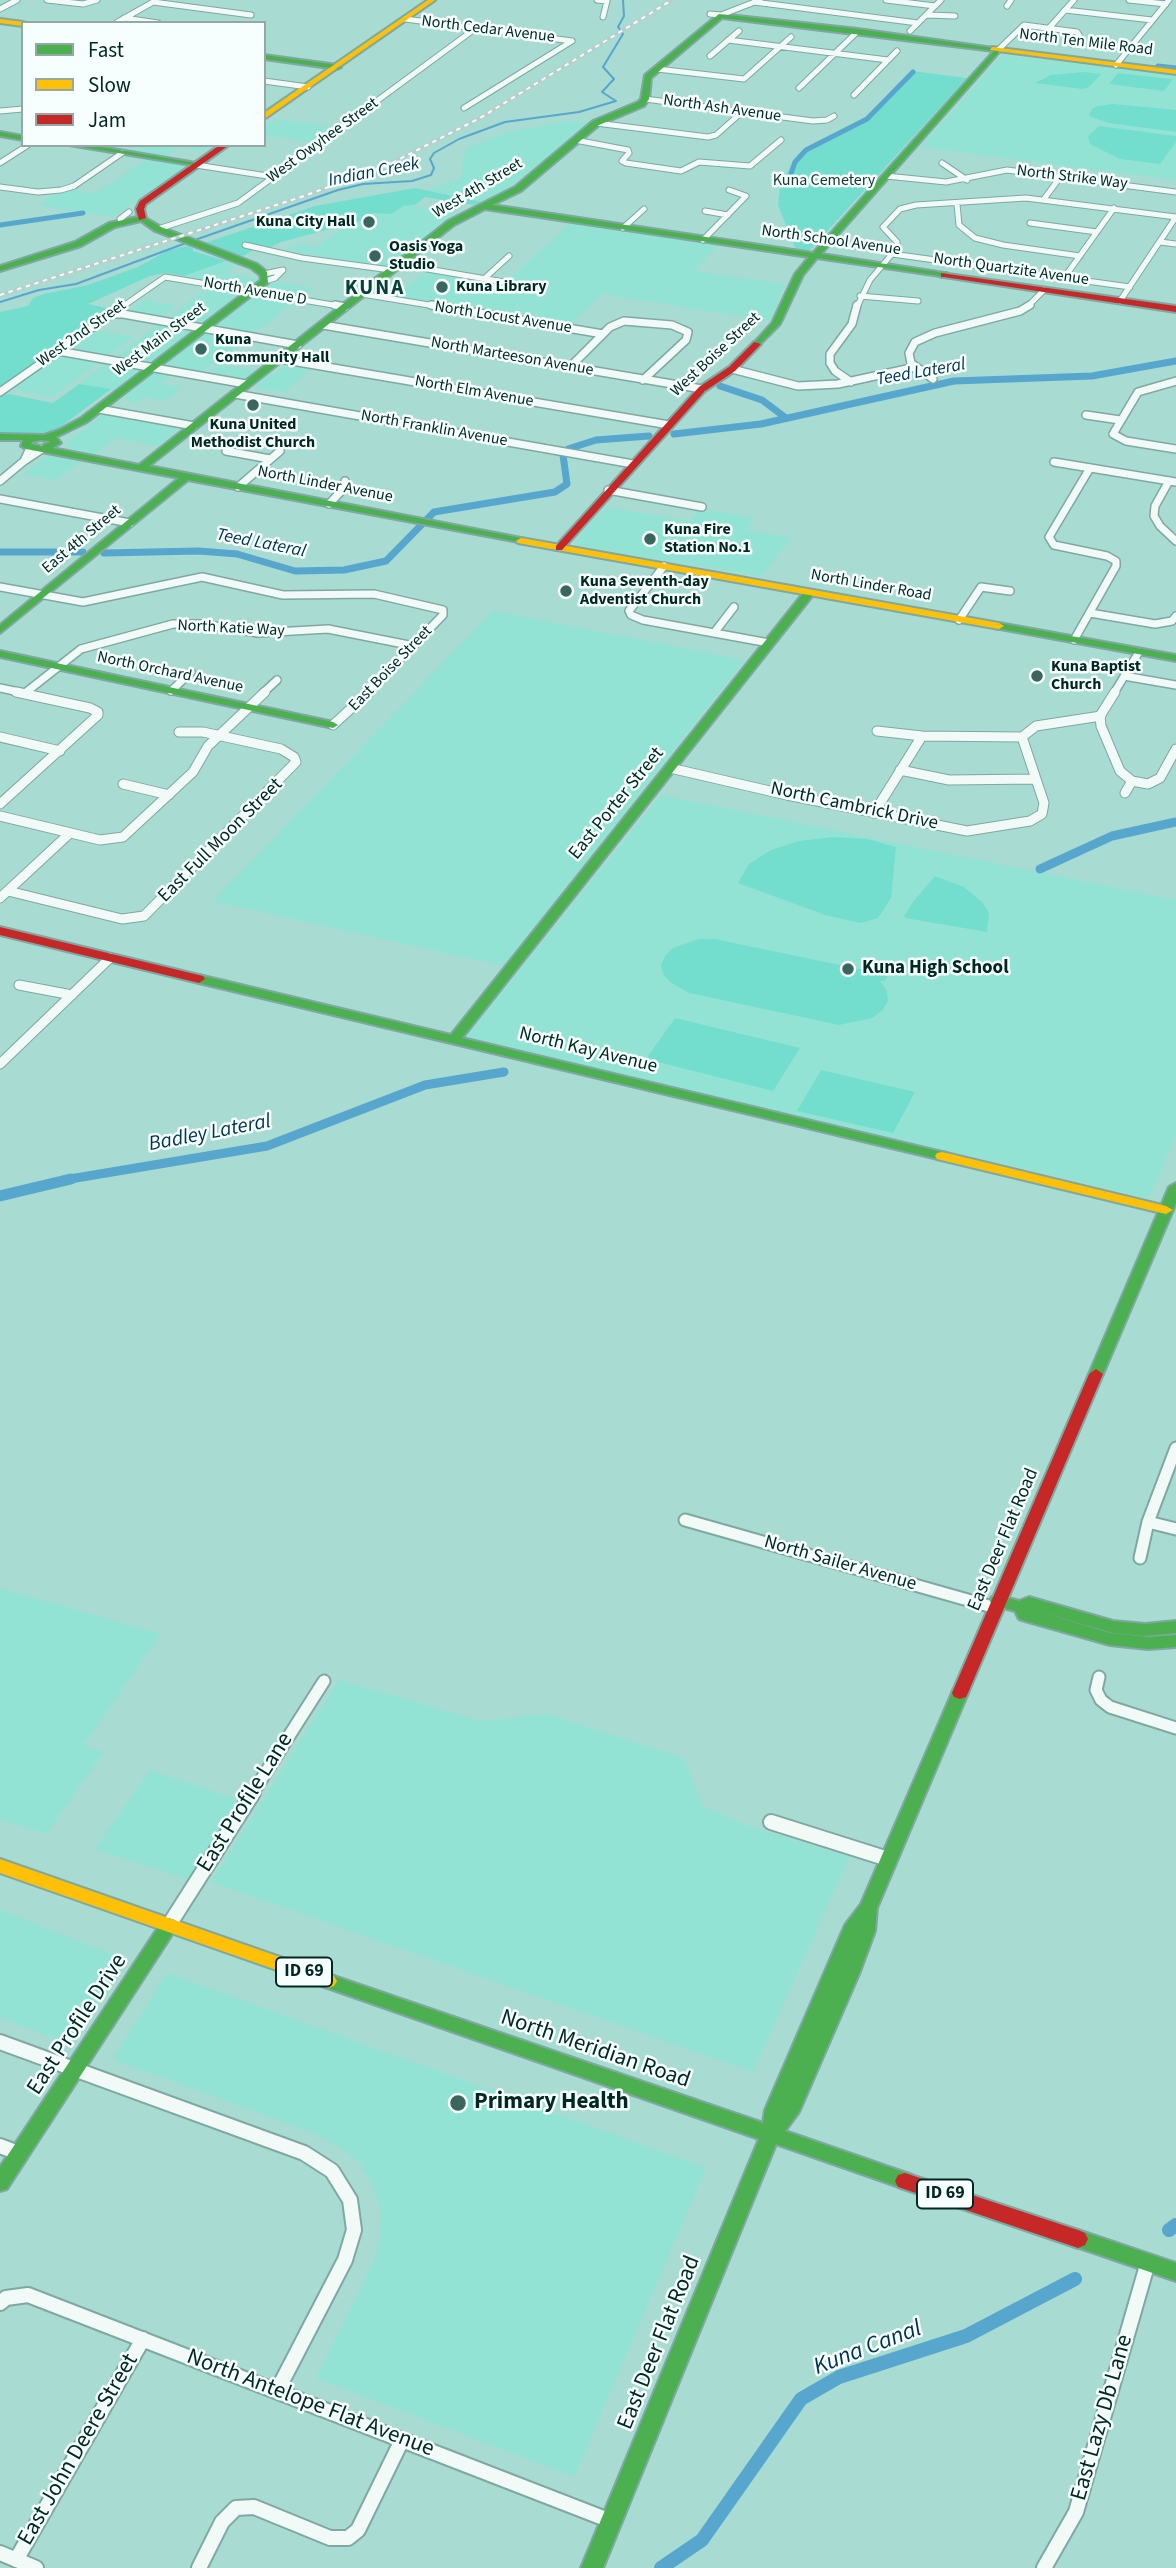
<!DOCTYPE html>
<style>
body{margin:0}
#map{position:relative;width:1176px;height:2568px;overflow:hidden;background:#a8dbd2;font-family:"Source Sans 3",sans-serif}
canvas{display:block}
.legend{position:absolute;left:21px;top:21px;width:245px;height:126px;box-sizing:border-box;background:#f6fffd;border:2px solid #94a9a5;margin:0;padding:9px 12px;list-style:none;font-size:21px;color:#002721}
.legend li{display:flex;align-items:center;gap:14px;height:35px}
.legend b{width:35px;border:2px solid #94a9a5}
</style>
<div id="map">
<canvas width="1176" height="2568"></canvas>
<ul class="legend">
<li><b style="height:9px;background:#4caf50"></b>Fast</li>
<li><b style="height:9px;background:#ffc107"></b>Slow</li>
<li><b style="height:9px;background:#c62828"></b>Jam</li>
</ul>
</div>
<script>
const context = document.querySelector('canvas').getContext('2d');
context.lineJoin = 'round';
function fillPath(path, color) {
  context.fillStyle = color;
  context.fill(path, 'evenodd');
}
function toPath(rows) {
  const path = new Path2D();
  for (const r of rows) {
    path.moveTo(r[0], r[1]);
    for (let i = 2; i < r.length; i += 2) path.lineTo(r[i], r[i + 1]);
  }
  return path;
}
function stroke(path, color, width, dash) {
  context.strokeStyle = color;
  context.lineWidth = width;
  context.lineCap = dash ? 'butt' : 'round';
  context.setLineDash(dash || []);
  context.stroke(path);
}
function drawText(font, color, halo, rows, align = 'center') {
  context.font = font + ' "Source Sans 3",sans-serif';
  context.lineWidth = 5;
  context.setLineDash([]);
  context.textBaseline = 'middle';
  context.strokeStyle = halo;
  context.fillStyle = color;
  for (const [text, x, y, turn = 0] of rows) {
    context.save();
    context.translate(x, y);
    context.rotate((+turn || 0) * Math.PI / 180);
    context.textAlign = isNaN(turn) ? turn : align;
    if (halo) context.strokeText(text, 0, 0);
    context.fillText(text, 0, 0);
    context.restore();
  }
}
fillPath(toPath([
 [1002,55,1176,75,1176,180,920,147],
 [277,119,333,127,312,142,264,135,264,127],
 [568,121,593,122,503,192,481,202,426,190,457,180,461,176,464,153,471,146,508,132],
 [139,145,213,145,204,151,178,147,167,156,131,151],
 [147,159,187,165,113,217,38,205,56,193,72,190,96,193],
 [409,205,457,213,387,267,282,250,300,243,315,247,352,222,374,213,392,214,403,206],
 [571,223,720,244,694,271,785,284,771,321,603,294,569,325,394,297,426,271,503,284],
 [226,261,236,265,226,273,313,288,202,372,180,368,170,375,161,384,182,388,165,401,144,397,138,402,122,400,130,393,79,384,215,283,182,277],
 [144,300,176,306,161,317,128,311],
 [96,330,134,337,108,356,70,349],
 [64,354,101,360,52,397,12,389,58,355],
 [290,363,312,368,284,392,256,388,259,381,208,373,218,364,273,374],
 [104,413,181,427,159,446,116,438,94,455,71,449,65,444],
 [47,456,51,456,80,462,56,480,24,474],
 [606,507,690,521,701,509,755,518,746,530,791,538,761,576,579,546,574,541,595,518,601,515],
 [493,611,745,660,503,966,213,901],
 [661,795,1176,900,1176,1136,1149,1198,464,1038],
 [0,1588,161,1634,83,1745,104,1752,46,1834,0,1819],
 [339,1680,481,1721,547,1714,683,1758,704,1807,746,1825,849,1857,753,2072,211,1882],
 [150,1770,240,1800,189,1880,95,1849],
 [0,1910,122,1958,66,2042,0,2018],
 [167,1973,706,2168,574,2477,316,2378,372,2266,380,2241,381,2212,375,2190,360,2163,341,2148,315,2134,113,2059]
]), '#93e3d5');
fillPath(toPath([
 [912,71,967,78,809,251,796,250,778,205,780,186,793,161,804,149,863,121],
 [1084,72,1101,74,1088,88,1082,89,1035,83,1051,75],
 [1118,73,1173,79,1164,91,1109,84],
 [1113,104,1176,110,1176,132,1108,123,1089,116,1092,109,1097,106],
 [1099,126,1176,136,1176,142,1160,164,1120,159,1090,144,1088,136],
 [415,188,481,202,474,205,425,197,415,205,403,206,392,214,374,213,360,221,281,242,269,248,253,250,242,257,205,243,315,206],
 [187,246,193,248,193,251,226,261,184,276,165,273,150,276,88,304,111,309,0,387,0,312,28,306,33,298,44,294,88,285,138,267,167,251],
 [79,384,111,389,55,431,32,434,0,433,0,396,9,394,53,403],
 [833,837,868,839,896,847,891,898,878,918,861,923,825,915,738,883,749,864,771,850,799,841],
 [935,876,964,887,983,903,989,913,987,932,905,918,904,916,913,902],
 [699,939,715,939,888,975,885,981,880,981,887,991,888,1001,883,1010,872,1018,839,1025,689,993,670,982,663,974,661,965,665,956,673,948],
 [675,1018,800,1048,773,1091,646,1059],
 [821,1070,915,1092,893,1133,797,1111]
]), '#74dece');
stroke(toPath([
 [192,241,338,190,363,184,412,181,431,175,434,168,430,159,434,153,459,139,505,122,579,112,616,101,602,92,614,79,603,67,623,34,618,27,624,16,623,0],
 [0,302,39,290,76,284,186,243]
]), '#57a6cd', 2);
stroke(toPath([
 [1158,66,1176,68],
 [790,177,795,162,806,150,867,119,913,72],
 [0,225,83,213]
]), '#57a6cd', 5);
stroke(toPath([
 [720,386,762,400,786,418],
 [674,434,761,424,954,381,1092,376,1176,361],
 [568,449,596,440,649,436],
 [0,552,83,552],
 [104,553,199,551,237,554,295,571,344,570,386,561,434,512,555,492,567,484,563,455]
]), '#57a6cd', 7);
stroke(toPath([
 [1040,869,1112,836,1176,822],
 [64,1180,267,1146,425,1085,504,1072]
]), '#57a6cd', 9);
stroke(toPath([
 [0,1196,71,1179]
]), '#57a6cd', 11);
stroke(toPath([
 [1169,2230,1176,2225],
 [661,2568,702,2540,801,2399,839,2377,966,2336,1075,2279]
]), '#57a6cd', 14);
const streetFar4 = toPath([
 [47,0,83,4,97,0],
 [597,0,607,1,603,17],
 [886,0,935,6],
 [1129,0,1166,4],
 [754,2,918,23],
 [1007,6,1011,0],
 [0,9,17,0],
 [1065,10,1152,20],
 [710,14,721,15,760,0],
 [927,15,955,16],
 [124,18,158,23],
 [405,19,572,41],
 [116,23,153,2,251,15],
 [1050,27,1074,0],
 [910,31,941,0],
 [728,40,888,60],
 [998,50,1024,25,1077,32,1079,35,1071,44],
 [710,56,739,31],
 [1116,65,1169,0],
 [657,69,744,79,791,37],
 [264,81,308,87],
 [799,88,855,34],
 [854,95,897,51],
 [645,99,813,121,827,120,834,116],
 [464,108,572,41],
 [0,111,23,109],
 [596,123,708,137,716,135,742,112],
 [575,140,628,150,629,153,622,161,626,163,681,171,699,162,750,166,781,140],
 [0,163,28,145],
 [942,163,967,180],
 [196,165,274,177],
 [886,176,946,182,1007,170,1176,192],
 [0,187,38,192,61,190,74,186,122,153],
 [1044,199,1061,176],
 [957,204,959,225,975,238,1003,245,1080,256],
 [705,211,728,215],
 [121,222,120,219,129,212],
 [1030,223,1097,232],
 [623,228,644,209],
 [158,229,238,203,476,28],
 [703,240,746,196,729,190],
 [1160,242,1176,244],
 [245,245,302,258,391,270],
 [892,254,1130,287],
 [398,264,504,282],
 [264,274,283,270,275,278,265,281],
 [485,278,509,256],
 [1064,278,1114,208],
 [362,294,441,307],
 [860,296,918,301],
 [1120,301,1176,217],
 [122,307,165,277,345,307],
 [857,307,870,280,897,248,897,242,883,227,900,209,916,205,1026,198,1176,217],
 [1027,307,1044,290]
]);
const streetFar3 = toPath([
 [335,305,345,307],
 [431,305,603,334],
 [109,314,123,314,298,345],
 [323,325,702,389],
 [58,351,246,384],
 [280,359,669,425],
 [570,367,610,327,624,321,672,325,688,332,686,340,643,380],
 [732,369,798,386,838,384,916,367],
 [933,379,911,363,909,353,915,342,935,333,1020,311,1030,305],
 [1176,381,1138,392,1113,434,1126,441,1176,449],
 [851,382,835,371,830,363,830,354,852,324,857,305],
 [0,392,124,305],
 [235,394,633,464],
 [99,409,194,426],
 [1086,415,1120,420],
 [30,448,24,461,42,449],
 [226,451,270,459],
 [1054,462,1176,482],
 [0,481,24,461],
 [1169,481,1155,506,1154,516,1160,526,1176,541],
 [238,487,280,451],
 [608,490,702,507],
 [0,499,130,523],
 [329,504,345,487,345,481],
 [664,566,629,611,631,615,643,620,769,643],
 [0,587,83,602,202,577,283,595,374,594,443,610,443,615,367,693],
 [1090,613,1155,624,1172,621,1176,616],
 [959,620,981,587,1010,591],
 [714,633,734,607],
 [1074,640,1116,566,1116,561,1107,556,1054,545,1049,537,1090,468],
 [1124,676,1176,685],
 [0,688,24,693],
 [171,691,191,672],
 [25,693,81,649,173,624,202,624,258,633,328,629,414,646],
 [263,693,277,680],
 [1114,693,1139,652]
]);
const streetFar2 = toPath([
 [1115,692,1100,716,1101,726,1120,771,1132,781,1125,793],
 [333,725,369,692],
 [877,731,922,736,1022,737,1036,726,1101,716],
 [0,737,60,751],
 [670,768,787,795,967,831,1030,821,1042,814,1044,803,1022,737],
 [900,770,949,780,1035,779],
 [1132,781,1148,784,1160,778,1176,749],
 [123,784,169,795],
 [0,804,98,715,98,712,90,708,16,692],
 [874,813,922,736],
 [0,816,100,840,123,837,193,772,208,746,265,692],
 [8,891,122,919,144,916,296,762,294,757,281,749,203,732,179,732],
 [0,898,70,833],
 [19,985,72,995],
 [0,1064,110,958]
]);
const streetFar1 = toPath([
 [685,1520,996,1608],
 [1148,1522,1176,1529],
 [1140,1558,1148,1522,1176,1448],
 [1099,1677,1096,1690,1101,1700,1110,1707,1176,1728],
 [252,1794,324,1681]
]);
const street = toPath([
 [771,1822,888,1859],
 [169,1925,253,1793],
 [0,2042,304,2153,332,2171,350,2200,354,2230,345,2260,277,2391],
 [0,2146,21,2154],
 [0,2303,6,2298,28,2295,611,2521],
 [0,2553,36,2568],
 [16,2560,143,2339],
 [199,2568,222,2522,236,2508,254,2507,330,2538,348,2538,358,2530,402,2440],
 [1044,2568,1076,2512,1148,2262]
]);
const fast = toPath([
 [719,14,858,29,1000,49,1000,51,821,254,944,273,947,273,947,277,817,258,803,275,780,324,757,347,753,344,772,323,795,274,809,257,485,209,454,225,149,466,521,538,526,541,524,543,188,480,0,633,0,625,179,478,26,449,21,446,23,440,0,440,0,434,44,435,59,430,81,418,261,280,260,275,251,268,155,231,141,221,115,227,81,246,0,271,0,266,75,242,109,223,142,216,161,227,257,264,267,272,268,283,87,422,56,437,61,443,52,448,139,465,448,221,515,187,593,121,638,102,641,99,645,75,719,14],
 [722,18,994,51,813,253,492,205,521,191,599,125,644,106,649,99,651,78,722,18],
 [40,440,49,441,50,442,41,446,31,444,32,442,40,440],
 [264,55,337,65,341,67,337,69,264,59,264,55],
 [0,132,23,136,23,140,0,136,0,132],
 [69,145,89,145,202,164,198,166,69,145],
 [809,590,814,593,813,595,462,1038,942,1152,947,1153,949,1156,947,1159,942,1160,199,983,193,979,199,975,451,1035,805,591,809,590],
 [999,623,1176,655,1176,661,995,628,994,626,999,623],
 [0,651,333,722,338,725,333,728,0,657,0,651],
 [1176,1183,1176,1203,1103,1374,1101,1377,1091,1377,1089,1374,1169,1187,1176,1183],
 [998,1595,1019,1601,1029,1597,1113,1621,1145,1624,1176,1621,1176,1633,1145,1636,1113,1633,1030,1609,1110,1633,1148,1637,1176,1635,1176,1647,1148,1649,1110,1645,1025,1621,1019,1619,1015,1611,992,1605,990,1601,992,1597,998,1595],
 [960,1687,966,1689,968,1693,877,1908,875,1931,859,1974,799,2112,785,2131,912,2175,915,2181,912,2187,905,2189,776,2144,603,2568,581,2568,759,2139,322,1986,319,1981,322,1976,328,1974,763,2123,765,2110,845,1925,861,1904,952,1693,954,1689,960,1687],
 [169,1918,175,1920,178,1925,175,1930,7,2189,0,2191,0,2167,163,1920,169,1918],
 [1078,2230,1176,2263,1176,2281,1071,2245,1068,2239,1071,2233,1078,2230]
]);
const slow = toPath([
 [428,0,435,0,264,119,264,113,428,0],
 [0,19,23,22,26,23,23,23,23,26,0,23,0,19],
 [992,47,1176,70,1176,74,990,50,992,47],
 [521,538,999,623,1004,626,999,629,518,543,516,541,521,538],
 [942,1152,1166,1206,1173,1210,1166,1214,937,1159,935,1156,937,1153,942,1152],
 [0,1859,334,1976,337,1981,334,1986,328,1988,0,1873,0,1859]
]);
const jam = toPath([
 [220,145,229,145,146,204,144,209,146,218,139,220,136,209,140,201,220,145],
 [941,273,1176,306,1176,312,944,277,941,277,941,273],
 [754,342,761,344,735,371,705,391,562,550,556,550,556,546,699,387,729,367,754,342],
 [0,927,203,976,205,979,199,983,0,935,0,927],
 [1096,1369,1103,1374,968,1693,966,1697,960,1699,954,1697,952,1693,1089,1374,1096,1369],
 [905,2173,1078,2230,1085,2233,1088,2239,1085,2245,1078,2248,898,2187,895,2181,898,2175,905,2173]
]);
stroke(streetFar4, '#7fa8a2', 7);
stroke(streetFar3, '#7fa8a2', 10);
stroke(streetFar2, '#7fa8a2', 11);
stroke(streetFar1, '#7fa8a2', 15);
stroke(street, '#7fa8a2', 18);
stroke(fast, '#7fa8a2', 4);
stroke(slow, '#7fa8a2', 4);
stroke(jam, '#7fa8a2', 4);
stroke(streetFar4, '#f2faf8', 5);
stroke(streetFar3, '#f2faf8', 7);
stroke(streetFar2, '#f2faf8', 9);
stroke(streetFar1, '#f2faf8', 11);
stroke(street, '#f2faf8', 14);
fillPath(fast, '#4caf50');
fillPath(slow, '#ffc107');
fillPath(jam, '#c62828');
const rail = toPath([
 [0,295,304,196,386,166,480,118,672,0]
]);
stroke(rail, '#bcccc9', 3.5);
stroke(rail, '#f6fffd', 2, [4.5]);
for (const [x, y, r, color] of [
 [369,222,7,"#3b665f"],
 [375,256,7,"#3b665f"],
 [442,287,7,"#3b665f"],
 [201,349,7,"#3b665f"],
 [253,405,7,"#3b665f"],
 [650,539,7,"#3b665f"],
 [566,591,7,"#3b665f"],
 [1037,676,7,"#3b665f"],
 [848,969,7,"#3b665f"],
 [458,2103,9,"#3b665f"]
]) {
  const dot = new Path2D();
  dot.arc(x, y, r, 0, 2 * Math.PI);
  context.fillStyle = color;
  context.fill(dot);
  stroke(dot, '#f6fffd', 2.5);
}
drawText('16px', '#002721', '#f6fffd', [
 ["North Cedar Avenue",488,30,7],
 ["North Ten Mile Road",1086,43,7],
 ["North Ash Avenue",722,109,8],
 ["West Owyhee Street",323,141,-36],
 ["North Strike Way",1072,178,7],
 ["West 4th Street",478,189,-31],
 ["North School Avenue",831,241,8],
 ["North Quartzite Avenue",1011,270,8],
 ["North Avenue D",255,292,10],
 ["North Locust Avenue",503,318,9],
 ["West 2nd Street",82,334,-35],
 ["West Main Street",160,340,-37],
 ["West Boise Street",716,355,-43],
 ["North Marteeson Avenue",512,357,10],
 ["North Elm Avenue",474,392,10],
 ["North Franklin Avenue",434,429,10],
 ["North Linder Avenue",325,485,11],
 ["East 4th Street",82,540,-40],
 ["North Linder Road",871,586,10],
 ["North Katie Way",231,629,3],
 ["East Boise Street",391,669,-46],
 ["North Orchard Avenue",170,673,12]
]);
drawText('16px', '#183530', '#f6fffd', [
 ["Kuna Cemetery",824,181]
]);
drawText('bold 16px', '#002721', '#f6fffd', [
 ["Kuna City Hall",355,222,"right"],
 ["Oasis Yoga",389,247],
 ["Studio",389,265],
 ["Kuna Library",456,287],
 ["Kuna",215,340],
 ["Community Hall",215,358],
 ["Kuna United",253,425,"center"],
 ["Methodist Church",253,443,"center"],
 ["Kuna Fire",664,530],
 ["Station No.1",664,548],
 ["Kuna Seventh-day",580,582],
 ["Adventist Church",580,600],
 ["Kuna Baptist",1051,667],
 ["Church",1051,685]
], 'left');
drawText('italic 18px', '#00314f', '#f6fffd', [
 ["Indian Creek",374,173,-11],
 ["Teed Lateral",921,373,-10],
 ["Teed Lateral",261,544,11]
]);
for (const [x, y, w] of [
 [304,1972,56],
 [945,2194,56]
]) {
  const box = new Path2D();
  box.roundRect(x - w / 2, y - 14.5, w, 29, 5);
  context.fillStyle = '#f6fffd';
  context.fill(box);
  stroke(box, '#002721', 2);
}
drawText('bold 18px', '#002721', null, [
 ["ID 69",304,1972],
 ["ID 69",945,2194]
]);
drawText('19px', '#002721', '#f6fffd', [
 ["East Porter Street",617,804,-51],
 ["North Cambrick Drive",854,807,12],
 ["East Full Moon Street",221,841,-45],
 ["North Kay Avenue",588,1051,14],
 ["East Deer Flat Road",1004,1540,-67],
 ["North Sailer Avenue",840,1564,16]
]);
drawText('bold 19px', '#002721', '#f6fffd', [
 ["Kuna High School",862,969]
], 'left');
context.letterSpacing = '2px';
drawText('bold 21px', '#083f37', '#f6fffd', [
 ["KUNA",375,289]
]);
context.letterSpacing = '0px';
drawText('italic 21px', '#00314f', '#f6fffd', [
 ["Badley Lateral",210,1134,-11]
]);
drawText('23px', '#002721', '#f6fffd', [
 ["East Profile Lane",246,1803,-58],
 ["East Profile Drive",78,2025,-57],
 ["North Meridian Road",595,2050,19],
 ["East Deer Flat Road",660,2343,-68],
 ["North Antelope Flat Avenue",310,2404,21],
 ["East Lazy Db Lane",1103,2418,-74],
 ["East John Deere Street",79,2450,-60]
]);
drawText('bold 23px', '#002721', '#f6fffd', [
 ["Primary Health",474,2103]
], 'left');
drawText('italic 24px', '#00314f', '#f6fffd', [
 ["Kuna Canal",868,2349,-21]
]);
</script>
